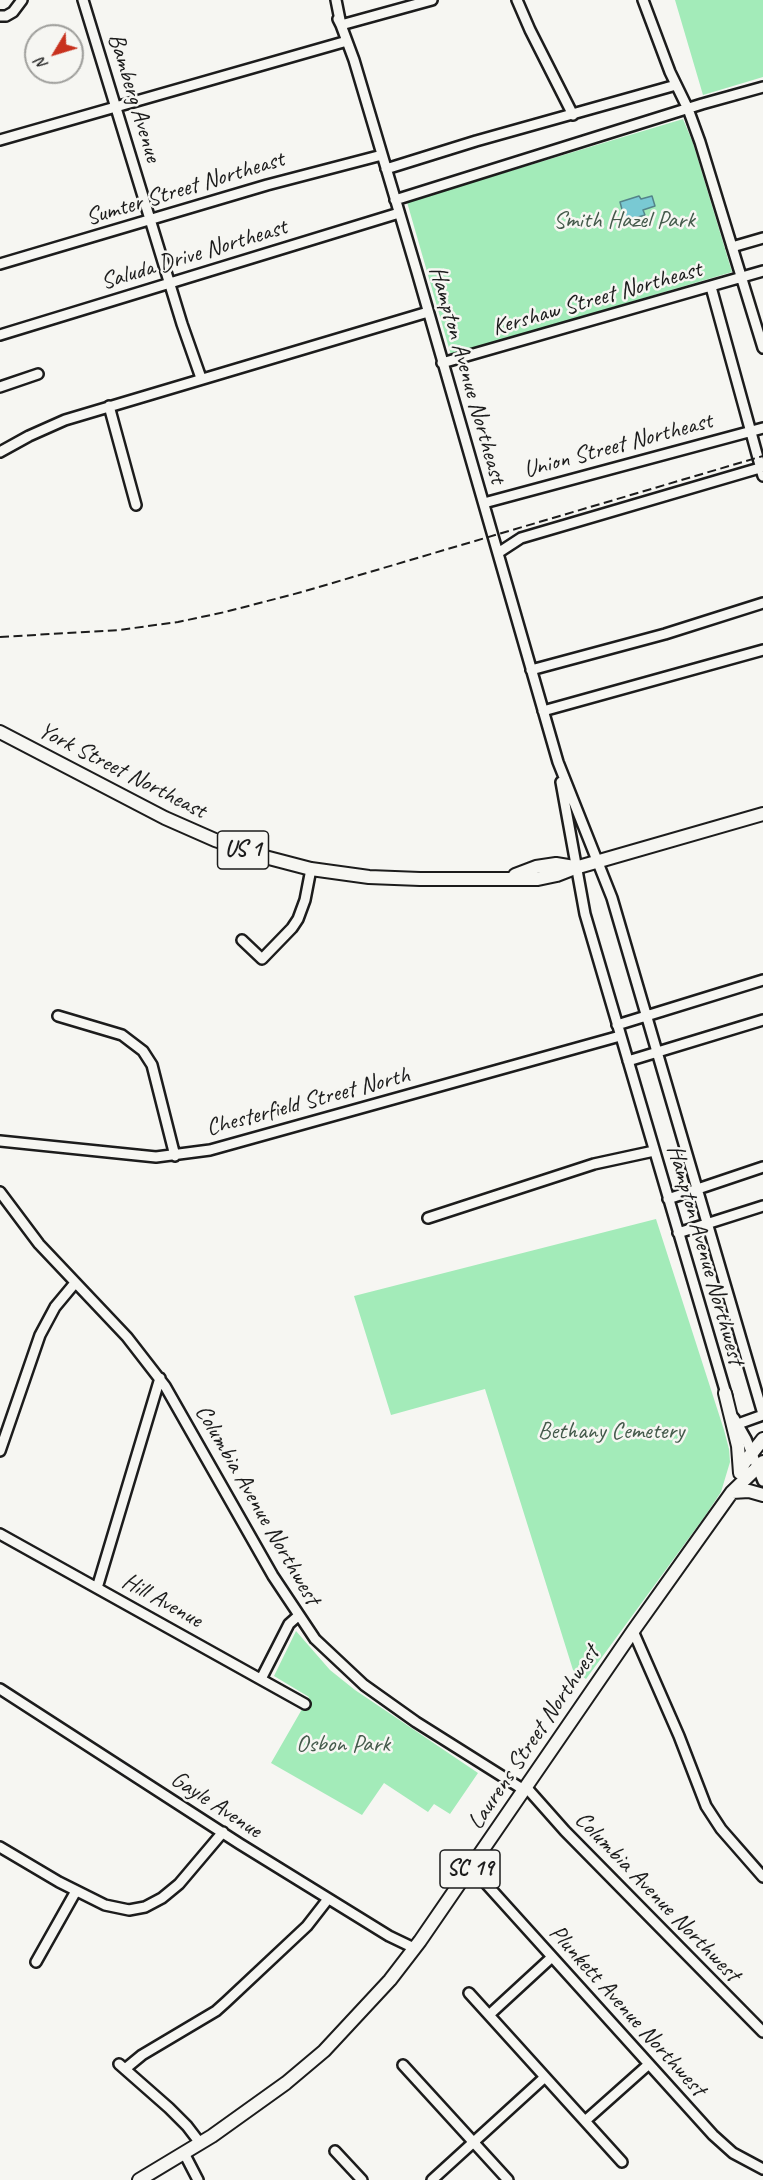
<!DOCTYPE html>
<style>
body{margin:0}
#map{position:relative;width:763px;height:2180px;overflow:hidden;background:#f6f6f2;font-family:Caveat,sans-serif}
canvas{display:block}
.north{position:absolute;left:24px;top:24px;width:60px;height:60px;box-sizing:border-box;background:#f6f6f2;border:2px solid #9f9f9c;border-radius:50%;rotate:232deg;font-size:16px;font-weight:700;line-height:24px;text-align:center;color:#1c1c1c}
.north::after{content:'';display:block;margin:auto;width:21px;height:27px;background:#c8321e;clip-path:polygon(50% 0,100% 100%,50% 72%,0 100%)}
</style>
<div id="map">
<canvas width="763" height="2180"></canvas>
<div class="north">N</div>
</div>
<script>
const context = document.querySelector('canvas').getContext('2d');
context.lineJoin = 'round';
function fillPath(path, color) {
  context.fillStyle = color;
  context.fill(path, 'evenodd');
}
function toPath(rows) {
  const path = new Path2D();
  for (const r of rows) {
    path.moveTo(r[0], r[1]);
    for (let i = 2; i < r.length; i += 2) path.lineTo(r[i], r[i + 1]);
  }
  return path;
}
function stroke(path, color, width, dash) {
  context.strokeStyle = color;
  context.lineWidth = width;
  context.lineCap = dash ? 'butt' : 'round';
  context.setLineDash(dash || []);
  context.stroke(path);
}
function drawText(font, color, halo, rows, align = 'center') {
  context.font = font + ' Caveat,sans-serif';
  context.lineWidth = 5;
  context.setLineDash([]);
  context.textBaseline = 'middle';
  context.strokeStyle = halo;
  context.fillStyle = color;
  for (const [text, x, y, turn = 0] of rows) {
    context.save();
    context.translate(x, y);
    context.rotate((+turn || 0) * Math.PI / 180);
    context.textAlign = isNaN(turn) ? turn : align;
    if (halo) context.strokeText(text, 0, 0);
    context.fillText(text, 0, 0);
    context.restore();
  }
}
fillPath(toPath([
 [675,0,763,0,763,77,703,95],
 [683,119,693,143,732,272,451,355,407,202],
 [656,1219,724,1430,729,1449,730,1462,721,1492,705,1516,586,1679,573,1670,485,1389,391,1415,354,1296],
 [296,1631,330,1670,355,1690,478,1773,450,1814,434,1804,428,1812,384,1783,362,1815,271,1763,309,1697,274,1676]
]), '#a3ebb9');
const water = toPath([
 [639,196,641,199,652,196,655,206,643,210,645,215,625,221,620,202,639,196]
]);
fillPath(water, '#79c9d3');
stroke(water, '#54848a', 1.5);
const minor = toPath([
 [83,0,182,324,201,378],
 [336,0,341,25,354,60,417,272,558,762,612,898,763,1414],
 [517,0,530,30,573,115],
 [643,0,670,72,688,109,700,142,763,348],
 [0,16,6,16,13,12,22,0],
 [338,19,341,25,432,0],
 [0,140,347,41],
 [386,169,476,141,676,85],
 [395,200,702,104,763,87],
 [732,247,763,238],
 [0,264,267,185,382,155],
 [711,287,763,476],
 [0,335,399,213],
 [442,363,763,271],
 [0,387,38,374],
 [109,406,136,505],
 [0,452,29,436,65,420,428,312],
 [484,503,763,428],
 [498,553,521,538,763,467],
 [531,670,665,634,763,603],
 [543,711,763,650],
 [561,782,585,914,727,1397],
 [242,940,262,959,292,928,298,919,305,900,311,869],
 [58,1016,122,1035,143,1051,152,1065,175,1156],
 [617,1025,763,980],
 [628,1061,763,1020],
 [0,1141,156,1157,210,1150,620,1036],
 [0,1192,39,1244,127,1337,165,1386,273,1576,315,1639,364,1685,416,1722,524,1790],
 [668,1199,763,1167],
 [428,1218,594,1164,654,1151],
 [678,1233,763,1206],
 [734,1418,746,1439,763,1481],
 [738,1424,763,1415],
 [0,1451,40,1335,55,1307,75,1283],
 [0,1534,305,1704],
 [97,1588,160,1378],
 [633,1631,679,1736,706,1806,721,1829,763,1877],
 [261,1679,289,1624,298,1616],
 [0,1689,240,1844,389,1936,414,1948],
 [526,1787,565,1831,763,2032],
 [0,1847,59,1882,105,1905,129,1910,145,1907,162,1898,179,1884,223,1832],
 [471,1867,713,2135,733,2153,763,2169],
 [36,1962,76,1891],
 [469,1993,622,2162],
 [489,2015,552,1957],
 [119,2064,169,2108,187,2126,200,2143],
 [403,2065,508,2180],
 [125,2069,142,2055,216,2011,226,2002,307,1926,328,1899],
 [585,2121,649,2064],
 [335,2151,362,2180],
 [184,2153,198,2180],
 [432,2180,545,2077]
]);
const major = toPath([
 [0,732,165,818,215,840,265,857,311,869,369,877,420,879,538,879,557,875,575,868,763,814],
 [515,875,536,867,556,864,574,867],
 [725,1393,738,1446,740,1473],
 [740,1471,744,1463,763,1439],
 [732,1492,749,1491,763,1495],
 [139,2180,212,2136,286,2083,324,2051,390,1980,420,1941,633,1631,732,1492,763,1462]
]);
stroke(minor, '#1c1c1c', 14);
stroke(major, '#1c1c1c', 16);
stroke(minor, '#f6f6f2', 9);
stroke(major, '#f6f6f2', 12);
stroke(toPath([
 [0,637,119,630,178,622,225,612,302,592,763,456]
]), '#1c1c1c', 2, [9, 4.5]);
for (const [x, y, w] of [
 [243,850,51],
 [470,1869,60]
]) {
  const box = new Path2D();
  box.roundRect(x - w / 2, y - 19, w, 38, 4.5);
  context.fillStyle = '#f6f6f2';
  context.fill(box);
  stroke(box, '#1c1c1c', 1.5);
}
drawText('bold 22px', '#1c1c1c', null, [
 ["US 1",243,850],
 ["SC 19",470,1869]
]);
drawText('24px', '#1c1c1c', '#f6f6f2', [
 ["Bamberg Avenue",134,98,73],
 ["Sumter Street Northeast",185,189,-17],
 ["Saluda Drive Northeast",194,255,-17],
 ["Kershaw Street Northeast",597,299,-16],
 ["Hampton Avenue Northeast",467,375,74],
 ["Union Street Northeast",618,446,-15],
 ["York Street Northeast",122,771,27],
 ["Chesterfield Street North",308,1102,-15],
 ["Hampton Avenue Northwest",705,1255,74],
 ["Columbia Avenue Northwest",257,1505,60],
 ["Hill Avenue",162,1601,29],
 ["Laurens Street Northwest",534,1738,-56],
 ["Gayle Avenue",216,1805,33],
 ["Columbia Avenue Northwest",657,1897,46],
 ["Plunkett Avenue Northwest",627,2011,48]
]);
drawText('24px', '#445a4b', '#f6f6f2', [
 ["Smith Hazel Park",624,221],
 ["Bethany Cemetery",611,1432],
 ["Osbon Park",343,1745]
]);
</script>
